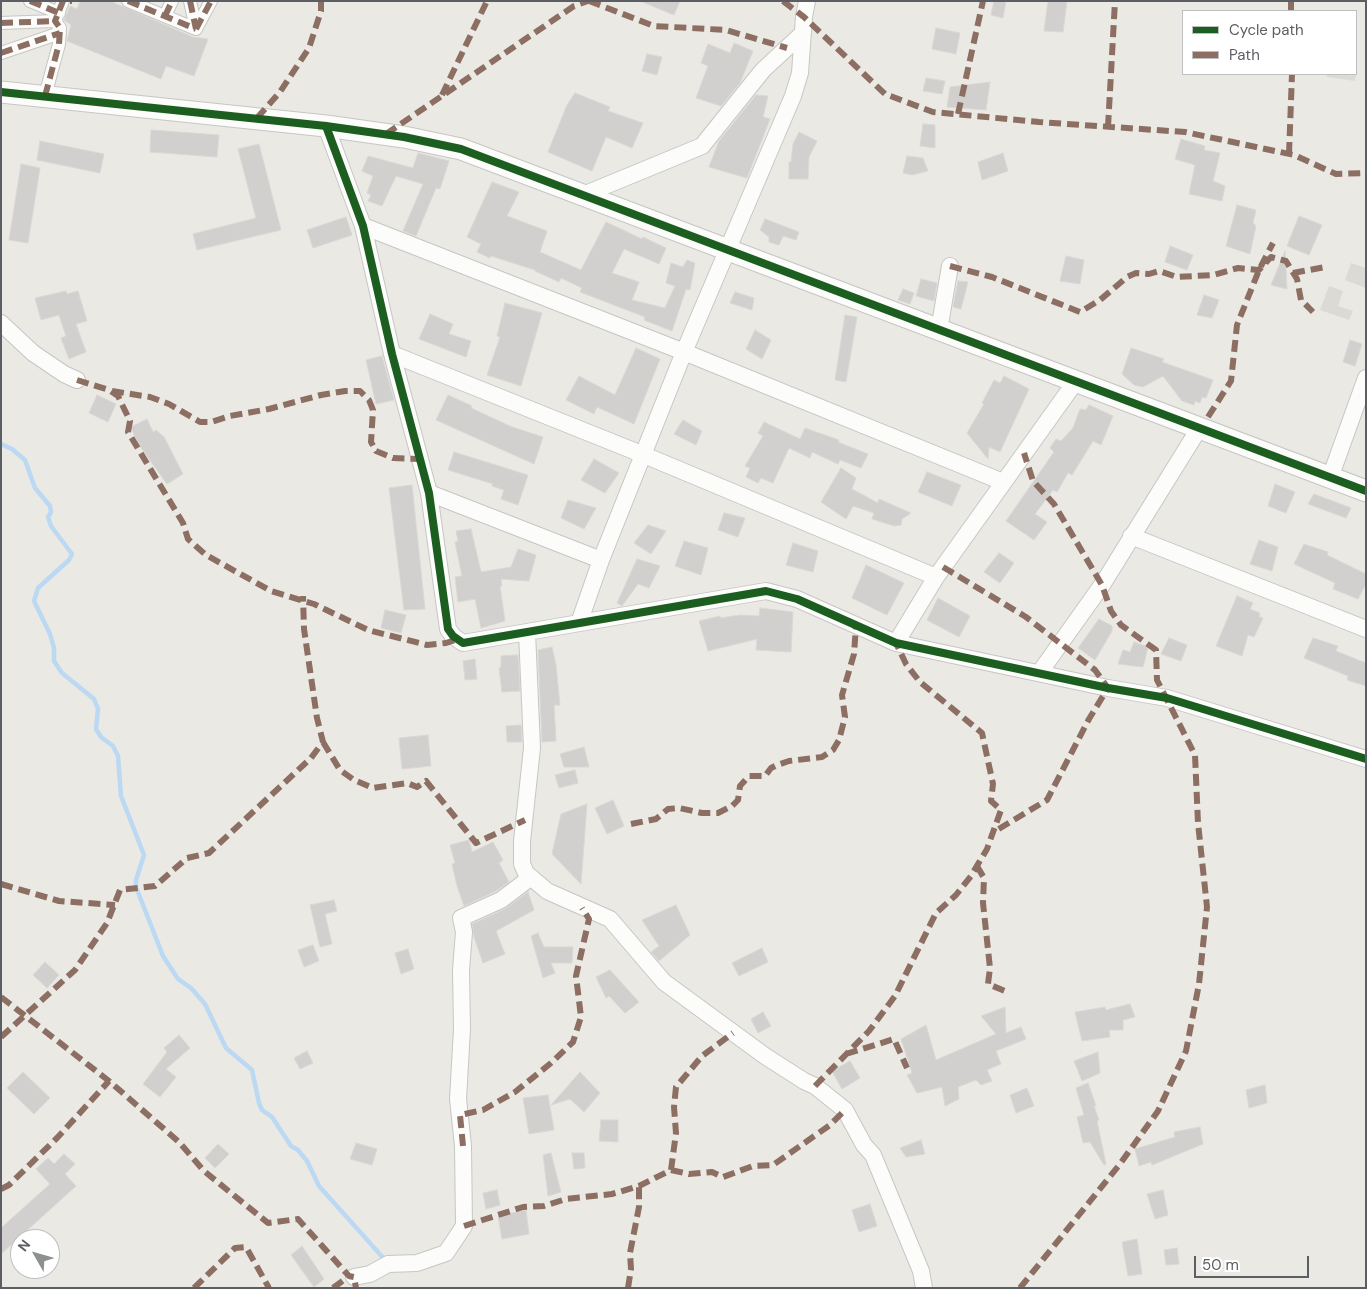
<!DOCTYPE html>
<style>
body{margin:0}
#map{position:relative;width:1367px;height:1289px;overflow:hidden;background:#eae9e4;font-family:"DM Sans",sans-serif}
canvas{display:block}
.frame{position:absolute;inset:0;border:2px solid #5b5e62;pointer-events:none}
.legend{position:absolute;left:1182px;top:10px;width:175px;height:65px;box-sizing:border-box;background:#fff;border:1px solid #bdbfc0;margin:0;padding:6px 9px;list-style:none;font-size:15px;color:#5b5e62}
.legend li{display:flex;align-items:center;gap:10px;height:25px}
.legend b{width:25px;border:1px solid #bdbfc0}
.north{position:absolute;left:10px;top:1229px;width:50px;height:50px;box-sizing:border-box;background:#fff;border:1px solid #bdbfc0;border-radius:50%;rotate:308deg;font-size:14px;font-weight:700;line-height:20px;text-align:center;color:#5b5e62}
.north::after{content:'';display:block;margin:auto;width:18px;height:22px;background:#8d8f90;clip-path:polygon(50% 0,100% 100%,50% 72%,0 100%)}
.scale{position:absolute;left:1194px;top:1256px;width:115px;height:22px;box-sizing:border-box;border:2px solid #5b5e62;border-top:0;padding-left:6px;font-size:15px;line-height:18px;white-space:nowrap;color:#5b5e62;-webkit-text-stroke:4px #fff;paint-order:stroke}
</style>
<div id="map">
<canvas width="1367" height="1289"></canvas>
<div class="frame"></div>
<ul class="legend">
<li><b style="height:6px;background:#1b5e20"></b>Cycle path</li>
<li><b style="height:6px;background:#8d6e63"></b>Path</li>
</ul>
<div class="north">N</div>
<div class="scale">50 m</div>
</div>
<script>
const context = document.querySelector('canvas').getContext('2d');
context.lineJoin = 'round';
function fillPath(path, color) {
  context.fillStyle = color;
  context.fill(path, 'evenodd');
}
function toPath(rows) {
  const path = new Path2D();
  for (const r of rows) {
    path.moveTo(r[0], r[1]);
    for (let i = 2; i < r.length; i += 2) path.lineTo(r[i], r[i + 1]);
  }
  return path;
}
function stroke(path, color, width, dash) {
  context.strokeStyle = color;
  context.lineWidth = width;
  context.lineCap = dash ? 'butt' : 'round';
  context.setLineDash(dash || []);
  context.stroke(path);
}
fillPath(toPath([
 [1356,65,1357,65,1355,81,1327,77,1326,74,1356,74],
 [1351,263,1366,268,1366,288,1345,280],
 [1329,286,1343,291,1338,306,1353,311,1349,320,1320,310]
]), '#dbdad6');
stroke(toPath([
 [1,444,12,449,25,460,35,488,50,506,51,512,48,517,51,526,72,554,69,560,38,588,34,601,50,634,54,648,54,661,62,673,94,699,98,709,96,729,101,737,113,746,118,756,121,796,144,855,136,880,136,887,163,956,178,979,191,988,205,1004,226,1048,252,1070,259,1103,262,1110,272,1117,291,1146,298,1150,307,1161,319,1186,386,1261]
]), '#bbd9f2', 4.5);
const building = toPath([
 [80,1,110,1,193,37,208,39,194,76,166,66,161,79,67,41,71,25,64,20,70,6,77,9,80,1],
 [640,1,680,1,674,15,640,1],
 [994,1,1006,1,1003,18,991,15,994,1],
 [1048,1,1067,1,1063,32,1044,31,1048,1],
 [936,28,960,33,956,54,932,49,936,28],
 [734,43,753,51,740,83,721,106,696,98,708,66,701,63,708,44,730,53,734,43],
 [647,54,662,57,657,75,642,71,647,54],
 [926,78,945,81,942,94,923,91,926,78],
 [990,82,986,110,947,107,950,87,990,82],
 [575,93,610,107,608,111,643,123,632,148,606,137,592,171,548,152,567,105,575,93],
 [756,95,768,96,763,117,770,119,747,178,709,167,719,141,756,95],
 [923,124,935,125,935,148,920,146,923,124],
 [151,130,219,135,217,157,150,152,151,130],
 [799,132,817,141,809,157,808,179,789,179,789,162,791,162,793,144,799,132],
 [1181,139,1205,146,1204,150,1220,153,1213,181,1225,186,1222,201,1189,194,1195,165,1175,159,1181,139],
 [40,141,104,154,100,173,37,160,40,141],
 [259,144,281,230,197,250,193,234,256,218,238,149,259,144],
 [418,153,449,161,440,189,436,188,416,236,403,231,423,184,396,176,382,206,368,201,371,195,367,193,373,176,362,171,368,156,413,168,418,153],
 [1003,153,1008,171,982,180,978,162,1003,153],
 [907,156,923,158,928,171,912,175,903,173,907,156],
 [21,164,40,168,28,243,9,240,21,164],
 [492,182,519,192,507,216,547,231,540,252,581,270,606,222,642,239,643,237,666,248,659,264,624,249,612,273,639,282,632,300,665,308,675,286,666,283,671,263,683,267,687,260,695,263,690,290,686,289,672,331,644,320,645,317,580,292,582,288,561,278,559,282,535,271,535,270,491,256,490,258,477,252,481,244,467,237,492,182],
 [1237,205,1256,210,1253,223,1256,226,1250,254,1226,246,1237,205],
 [1299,216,1322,225,1309,255,1287,246,1299,216],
 [346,217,352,235,313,248,307,230,346,217],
 [765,219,799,232,796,240,783,236,779,245,769,242,769,237,760,230,765,219],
 [1170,246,1193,255,1187,270,1165,262,1170,246],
 [1285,251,1287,289,1271,285,1285,251],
 [1066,256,1084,260,1080,284,1060,281,1066,256],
 [921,279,937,283,934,301,916,296,921,279],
 [958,281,968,282,961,309,953,307,958,281],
 [903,289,914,293,910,304,898,300,903,289],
 [66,291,67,294,78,291,87,321,76,324,86,352,69,359,61,338,66,336,59,315,41,320,35,298,66,291],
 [735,292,754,298,752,310,730,303,735,292],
 [1204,295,1219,300,1212,318,1197,315,1204,295],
 [505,303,542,313,521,386,487,375,500,337,497,336,505,303],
 [430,314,453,324,449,334,471,341,466,357,419,339,430,314],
 [845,315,857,317,846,382,835,380,845,315],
 [755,330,771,340,762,359,746,349,755,330],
 [1350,340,1362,344,1355,366,1343,362,1350,340],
 [636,348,660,359,634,424,597,407,594,414,566,400,579,376,615,395,636,348],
 [1131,348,1164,359,1162,362,1213,380,1206,398,1202,397,1200,403,1195,401,1194,405,1182,401,1163,376,1143,387,1134,385,1122,374,1131,348],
 [382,356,394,400,376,404,366,360,382,356],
 [1004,376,1029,389,1000,452,989,447,988,459,967,433,984,404,982,403,994,380,1000,383,1004,376],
 [97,395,116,404,108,422,89,413,97,395],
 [448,395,472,406,471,408,512,427,543,437,534,464,436,420,448,395],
 [1089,405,1113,416,1101,445,1093,441,1072,475,1068,473,1057,492,1053,490,1035,514,1047,522,1034,540,1006,521,1054,452,1050,448,1056,439,1061,441,1073,428,1080,409,1086,410,1089,405],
 [147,419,153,432,156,430,164,437,183,474,167,484,137,442,131,427,147,419],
 [683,420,702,431,696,445,674,434,683,420],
 [764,422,800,439,805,428,839,440,838,442,868,454,861,468,840,460,838,464,812,452,810,458,789,448,773,483,761,478,758,483,746,477,750,468,745,466,763,436,758,433,764,422],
 [454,452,528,475,518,505,501,499,504,490,492,486,493,484,448,470,454,452],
 [594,459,619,473,605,493,581,480,594,459],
 [841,468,856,478,852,489,878,503,879,499,911,513,902,519,901,525,894,526,872,519,874,513,853,506,846,519,821,502,841,468],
 [927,472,961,485,952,506,918,492,927,472],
 [1275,484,1295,492,1286,513,1268,506,1275,484],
 [412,485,425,609,404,610,389,488,412,485],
 [1314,494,1351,508,1346,518,1308,504,1314,494],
 [568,500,596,508,584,529,561,518,568,500],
 [724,513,745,518,738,537,718,530,724,513],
 [648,525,666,531,651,554,634,543,648,525],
 [471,529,481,572,511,567,518,549,536,555,529,581,501,579,502,586,500,586,505,621,481,628,475,599,458,602,455,577,462,576,455,542,458,541,456,531,471,529],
 [1259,540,1278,547,1272,571,1250,564,1259,540],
 [684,541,708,548,701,575,675,566,684,541],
 [793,543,818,551,813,572,786,565,793,543],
 [1304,544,1328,552,1327,555,1366,574,1366,584,1358,599,1333,589,1335,583,1294,564,1304,544],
 [999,553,1014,563,1000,583,984,572,999,553],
 [637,559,660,566,649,588,638,584,622,606,617,603,637,559],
 [866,565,904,583,887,615,852,598,866,565],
 [1237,596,1253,603,1250,609,1260,613,1259,617,1263,618,1254,637,1248,635,1242,656,1216,646,1237,596],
 [938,598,970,616,959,637,927,620,938,598],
 [760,608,793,612,791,652,756,650,757,639,708,651,699,621,720,616,720,618,740,615,759,616,760,608],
 [385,610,406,615,401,633,381,628,385,610],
 [1099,619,1112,626,1112,631,1095,660,1078,648,1099,619],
 [1169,638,1187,645,1181,661,1161,654,1169,638],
 [1313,638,1338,646,1336,651,1366,663,1366,686,1347,680,1348,676,1304,658,1313,638],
 [1134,642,1148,647,1143,667,1118,664,1123,650,1130,652,1134,642],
 [552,647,556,665,560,705,554,705,556,741,542,742,538,650,552,647],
 [518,655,520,691,502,692,499,668,501,667,501,656,518,655],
 [475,659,477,679,465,680,463,661,475,659],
 [521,725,522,742,507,742,506,726,521,725],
 [428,735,431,766,402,769,399,738,428,735],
 [584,747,589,767,564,767,560,754,584,747],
 [575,770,578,783,559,788,555,775,575,770],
 [613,800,624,826,607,834,595,808,613,800],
 [587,804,581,884,552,854,561,814,587,804],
 [469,840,472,852,493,842,503,860,499,863,509,882,496,891,464,906,457,886,452,864,455,863,450,845,469,840],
 [528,892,534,910,496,931,505,954,483,963,474,937,472,924,505,909,528,892],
 [334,900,337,911,325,914,332,944,320,947,310,905,334,900],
 [676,905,690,935,659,961,651,952,659,946,642,920,676,905],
 [538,933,544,947,573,947,572,963,551,963,555,973,543,978,531,936,538,933],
 [313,945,319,961,304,967,298,950,313,945],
 [762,948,768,962,739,976,732,963,762,948],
 [408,949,414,969,401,974,395,953,408,949],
 [45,962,59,975,47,988,33,975,45,962],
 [610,970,639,1002,625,1013,609,996,606,998,596,977,610,970],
 [1130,1004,1135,1017,1123,1020,1123,1030,1109,1030,1110,1037,1082,1041,1075,1012,1105,1007,1106,1010,1130,1004],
 [1005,1007,1006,1033,1021,1027,1026,1039,996,1051,1001,1064,987,1070,992,1081,981,1085,976,1080,958,1087,959,1099,945,1106,942,1087,917,1093,907,1075,912,1073,901,1039,926,1025,936,1060,996,1034,981,1016,1005,1007],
 [763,1012,771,1026,758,1033,751,1019,763,1012],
 [179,1035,190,1048,166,1069,176,1077,160,1097,143,1084,167,1052,164,1048,179,1035],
 [307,1051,313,1063,300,1069,294,1058,307,1051],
 [1098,1052,1100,1073,1082,1081,1074,1061,1098,1052],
 [850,1061,860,1078,842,1089,832,1071,850,1061],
 [23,1072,50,1098,34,1114,7,1088,23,1072],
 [580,1072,600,1093,584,1112,570,1099,551,1105,580,1072],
 [1088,1083,1096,1106,1094,1106,1099,1120,1097,1121,1106,1164,1104,1165,1090,1142,1083,1143,1077,1117,1084,1115,1076,1088,1088,1083],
 [1265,1085,1267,1103,1249,1108,1246,1090,1265,1085],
 [1027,1088,1034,1106,1016,1113,1010,1095,1027,1088],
 [548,1095,554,1130,529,1134,523,1098,548,1095],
 [601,1120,618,1120,618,1142,599,1141,601,1120],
 [1200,1127,1203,1144,1152,1165,1151,1162,1139,1166,1135,1149,1175,1137,1174,1132,1200,1127],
 [921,1140,925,1154,906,1157,900,1148,921,1140],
 [356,1143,377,1149,372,1165,350,1159,356,1143],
 [218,1144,229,1154,215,1168,205,1158,218,1144],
 [551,1153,561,1192,548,1196,543,1155,551,1153],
 [572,1153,584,1153,585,1168,574,1169,572,1153],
 [64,1154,75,1164,65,1174,76,1186,1,1254,1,1228,50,1184,36,1169,48,1158,54,1164,64,1154],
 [497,1190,500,1205,486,1209,483,1193,497,1190],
 [1163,1190,1168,1215,1155,1219,1147,1194,1163,1190],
 [870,1204,877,1226,859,1232,852,1210,870,1204],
 [526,1210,529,1234,502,1239,498,1216,526,1210],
 [1137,1239,1142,1274,1128,1276,1122,1242,1137,1239],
 [302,1246,324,1279,314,1287,291,1255,302,1246],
 [1177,1248,1179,1264,1166,1265,1164,1250,1177,1248]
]);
fillPath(building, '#d1d0ce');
stroke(building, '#d9d8d4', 1);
const pedestrian = toPath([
 [30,1,59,13],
 [128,1,196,29],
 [190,1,196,29],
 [165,16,172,1],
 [1,23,55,21],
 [196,29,211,1],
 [1,53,60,33],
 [45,96,59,44,60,28,55,21,63,1]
]);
const minor = toPath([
 [326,126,363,226,392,354,429,493,448,629,453,636,463,643,766,591,797,599,896,643,1108,688,1167,698,1366,759],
 [583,195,702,146,763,70,803,33],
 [363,226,684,352,1003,482],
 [1,323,33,353,64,374,77,380],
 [939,330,950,266],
 [392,354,644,455,936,577],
 [1330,478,1366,378],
 [429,493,601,560],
 [1131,536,1366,629],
 [579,623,601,560,684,352,793,96,800,73,804,17,807,1],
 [527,632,532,748,522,841,522,864,526,873,547,891,610,919,664,982,765,1056,804,1081,815,1086,845,1110,864,1145,873,1155,921,1271,924,1288],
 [896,643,936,577,1076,381],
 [1040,672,1102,585,1200,427],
 [354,1277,370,1274,388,1264,417,1263,446,1253,464,1226,463,1146,458,1099,462,1029,461,970,464,932,461,918,501,900,530,878]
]);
const tertiary = toPath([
 [1,92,326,126,404,137,461,149,1366,491]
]);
stroke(pedestrian, '#c6c6c5', 14);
stroke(minor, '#c6c6c5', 18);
stroke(tertiary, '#c6c6c5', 23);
stroke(pedestrian, '#fcfcfb', 12);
stroke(minor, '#fcfcfb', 16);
stroke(tertiary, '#fcfcfb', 21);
stroke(toPath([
 [30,1,59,13],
 [70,1,72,1],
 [128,1,196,29],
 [190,1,196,29],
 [589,1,654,26,726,30,787,48],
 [783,1,804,17,885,94,933,112,1039,122,1185,132,1294,155,1336,174,1366,173],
 [1291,11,1291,1],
 [165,16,172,1],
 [1,23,55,21],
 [196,29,211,1],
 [1,53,60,33],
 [442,95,487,1],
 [45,96,59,44,60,28,55,21,63,1],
 [958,114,983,1],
 [257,118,280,92,309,48,321,11,321,1],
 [1108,127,1115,1],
 [386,134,574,6,588,1],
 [1289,154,1292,74],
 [950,266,992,277,1080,312,1100,300,1127,277,1136,273,1149,274,1159,271,1177,277,1213,275,1238,268,1259,270,1271,257,1286,261,1297,279,1301,300,1313,312],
 [1293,273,1325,267],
 [77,380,109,390,118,396,130,421,128,432,183,523,188,539,206,555,271,591,314,604,368,630,427,645,446,643,458,639],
 [112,391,150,397,169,404,200,422,211,422,230,416,269,409,321,395,345,391,360,391,369,400,373,410,371,442,376,451,393,458,420,459],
 [1208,417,1231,381,1237,325,1259,270,1273,243],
 [943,567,1026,617,1095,670,1108,688,1089,719,1047,800,992,833],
 [323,742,340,770,354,780,373,788,407,783,417,787,426,781,476,843,525,820],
 [631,824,656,819,668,809,679,808,702,813,718,813,732,806,738,800,740,786,749,776,765,776,771,768,777,765,789,761,822,757,833,750,839,740,845,717,842,695,854,654,856,626],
 [977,866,984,878,983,903,990,968,988,984,1005,991],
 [1,884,59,901,115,905],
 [1,997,109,1081,179,1142,204,1171,268,1223,298,1219,349,1276,354,1277,356,1288],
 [1,1037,75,970,107,923,120,890,155,886,187,858,209,853,311,758,323,742,317,718,304,629,303,596],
 [846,1054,894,1039,907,1068],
 [815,1086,869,1031,895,996,936,913,956,895,971,876,987,849,1001,810,991,801,993,784,982,733,920,682,906,664,896,643],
 [463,1146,460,1115,483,1110,515,1092,551,1063,573,1042,581,1017,576,976,589,919,582,908],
 [671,1170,689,1174,712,1172,723,1177,753,1166,773,1165,830,1125,845,1110],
 [1,1189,9,1185,57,1138,109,1081],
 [464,1226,523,1207,544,1206,566,1199,612,1194,639,1186,671,1170,676,1133,674,1107,676,1087,702,1056,733,1033],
 [194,1288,235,1248,246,1247,269,1288],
 [333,1288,349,1276],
 [628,1288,631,1269,630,1253,639,1207,639,1186],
 [1020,1288,1120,1164,1158,1111,1186,1051,1199,984,1207,907,1198,823,1195,755,1157,680,1156,650,1121,625,1111,611,1102,585,1054,504,1033,481,1024,453]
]), '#8d6e63', 6, [12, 6]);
stroke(toPath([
 [1,92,326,126,404,137,461,149,1366,491],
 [326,126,363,226,392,354,429,493,448,629,453,636,463,643,766,591,797,599,896,643,1108,688,1167,698,1366,759]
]), '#1b5e20', 8);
</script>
